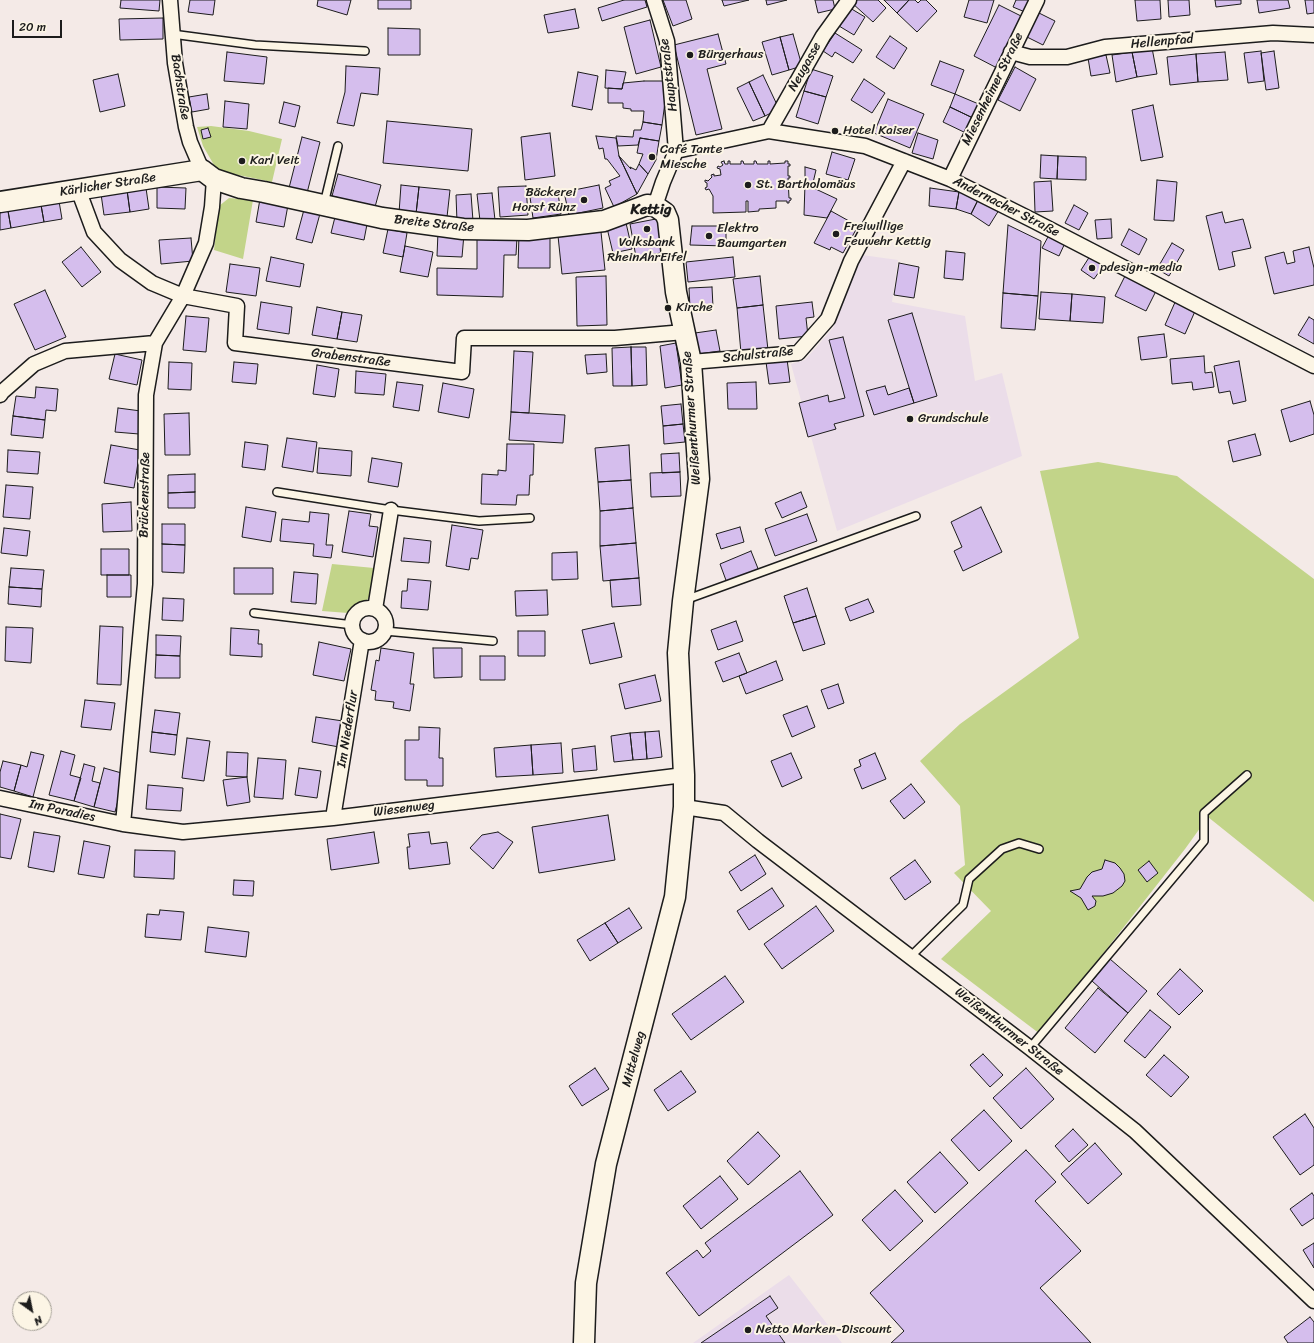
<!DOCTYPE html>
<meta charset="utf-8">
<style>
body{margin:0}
#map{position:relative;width:1314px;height:1343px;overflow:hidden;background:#f4eae7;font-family:Sriracha,sans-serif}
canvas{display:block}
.north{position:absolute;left:12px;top:1291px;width:40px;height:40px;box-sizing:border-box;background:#fcf5e5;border:1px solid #a29e95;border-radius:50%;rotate:147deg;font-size:11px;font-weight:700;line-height:16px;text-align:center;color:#1c1c1c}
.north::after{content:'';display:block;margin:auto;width:14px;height:18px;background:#1c1c1c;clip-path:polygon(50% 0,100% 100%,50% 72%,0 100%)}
.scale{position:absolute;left:12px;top:20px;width:50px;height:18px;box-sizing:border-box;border:2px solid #1c1c1c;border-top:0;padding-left:5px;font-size:12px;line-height:14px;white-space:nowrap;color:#1c1c1c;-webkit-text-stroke:3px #fcf5e5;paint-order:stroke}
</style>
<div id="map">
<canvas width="1314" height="1343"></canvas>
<div class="north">N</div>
<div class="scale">20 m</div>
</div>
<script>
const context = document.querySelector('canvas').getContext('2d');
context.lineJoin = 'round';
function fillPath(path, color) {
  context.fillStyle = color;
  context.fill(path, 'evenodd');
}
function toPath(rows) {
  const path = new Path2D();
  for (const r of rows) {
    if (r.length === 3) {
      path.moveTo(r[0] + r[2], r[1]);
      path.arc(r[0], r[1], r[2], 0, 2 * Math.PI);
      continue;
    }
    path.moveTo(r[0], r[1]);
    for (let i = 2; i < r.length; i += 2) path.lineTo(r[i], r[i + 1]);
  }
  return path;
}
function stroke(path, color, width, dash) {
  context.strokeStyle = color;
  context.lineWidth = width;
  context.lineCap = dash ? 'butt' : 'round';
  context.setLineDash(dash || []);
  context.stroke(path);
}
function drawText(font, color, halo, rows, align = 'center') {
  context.font = font + ' Sriracha,sans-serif';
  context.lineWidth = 4;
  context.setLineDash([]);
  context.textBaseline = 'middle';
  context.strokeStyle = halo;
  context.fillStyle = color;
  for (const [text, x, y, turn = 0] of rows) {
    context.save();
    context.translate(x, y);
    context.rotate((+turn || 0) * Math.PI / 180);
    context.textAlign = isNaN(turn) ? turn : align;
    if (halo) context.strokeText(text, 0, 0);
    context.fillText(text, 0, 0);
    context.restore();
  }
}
fillPath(toPath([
 [862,255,898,260,892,302,965,316,975,381,1002,373,1022,456,837,531,791,364,805,360,833,328],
 [789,1275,842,1343,693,1343]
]), '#ebdde9');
fillPath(toPath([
 [211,126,249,131,282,139,272,182,219,171,214,165,203,146,197,127],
 [229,198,253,200,243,259,214,250,219,206],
 [1098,462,1177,476,1314,579,1314,902,1208,817,1185,849,1040,1034,941,959,991,911,954,873,965,865,960,806,920,761,960,724,1079,638,1040,471],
 [332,564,374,568,371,597,348,613,322,611]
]), '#c2d489');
const building = toPath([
 [121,0,160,0,159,11,120,8,121,0],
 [190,0,215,0,213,15,188,12,190,0],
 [318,0,351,0,347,15,317,6,318,0],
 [378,0,411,0,411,9,378,9,378,0],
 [624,0,645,0,647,7,602,21,598,8,624,0],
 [663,0,686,0,692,19,673,26,663,0],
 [722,0,749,0,724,6,722,0],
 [766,0,787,0,767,5,766,0],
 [815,0,833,0,835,9,818,13,815,0],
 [855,0,878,0,886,8,873,22,852,3,855,0],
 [884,0,909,0,897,13,884,0],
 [909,0,915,0,918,3,921,0,926,0,937,11,917,32,897,13,909,0],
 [969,0,994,0,987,23,964,17,969,0],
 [1016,0,1030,0,1025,12,1013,7,1016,0],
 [1135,0,1160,0,1161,19,1137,21,1135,0],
 [1168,0,1189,0,1190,15,1169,17,1168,0],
 [1215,0,1241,0,1241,4,1216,7,1215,0],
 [1257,0,1288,0,1290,8,1259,13,1257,0],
 [1305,0,1314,0,1314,13,1307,14,1305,0],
 [999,5,1023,17,997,68,974,56,999,5],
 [850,8,865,17,854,35,839,26,850,8],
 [575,9,579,28,548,33,544,15,575,9],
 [1037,12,1055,21,1043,45,1025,36,1037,12],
 [163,18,163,39,120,40,119,19,163,18],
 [650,20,661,67,636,74,624,27,650,20],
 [388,28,420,29,420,55,388,55,388,28],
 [835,33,862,50,853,63,835,52,832,57,823,51,835,33],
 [718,34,726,64,707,69,722,129,696,135,674,45,718,34],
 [793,34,802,66,789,70,780,37,793,34],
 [890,36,907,48,894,69,876,57,890,36],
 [780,37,789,70,772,75,762,42,780,37],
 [1152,48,1157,74,1137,77,1132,52,1152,48],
 [1261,51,1264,81,1248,83,1244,53,1261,51],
 [1274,51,1279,88,1266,90,1261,53,1274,51],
 [227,52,267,57,264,84,224,81,227,52],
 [1132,52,1137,77,1116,82,1112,55,1132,52],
 [1225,52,1228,80,1198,82,1196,54,1225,52],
 [1196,54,1198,82,1170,85,1167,57,1196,54],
 [1106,55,1110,73,1091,76,1088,58,1106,55],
 [940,61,964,70,955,94,931,85,940,61],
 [346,66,380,68,378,95,361,93,354,126,337,123,345,92,346,66],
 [1015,67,1036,79,1020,111,998,100,1015,67],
 [811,69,833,76,826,97,804,91,811,69],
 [606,70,626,72,622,89,605,88,606,70],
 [578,72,598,76,592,110,572,106,578,72],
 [118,74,125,106,100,112,93,80,118,74],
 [763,75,779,109,765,116,749,82,763,75],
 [864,79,885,93,872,113,851,100,864,79],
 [644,81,664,81,665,102,662,125,643,122,644,111,631,111,631,109,623,108,623,103,608,103,608,88,622,89,623,83,644,81],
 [749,82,765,116,753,121,737,88,749,82],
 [804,91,826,97,818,124,796,117,804,91],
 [207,94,209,109,192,112,189,97,207,94],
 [955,94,981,105,975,119,950,107,955,94],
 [888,99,924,114,910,148,874,133,888,99],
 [225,101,249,104,247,129,223,127,225,101],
 [284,102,300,106,295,127,279,123,284,102],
 [1153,105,1163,157,1141,161,1132,110,1153,105],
 [950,107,975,119,968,134,943,122,950,107],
 [387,121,472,129,468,171,383,163,387,121],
 [643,122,662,125,659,141,640,138,638,145,618,146,616,136,633,137,634,130,641,130,643,122],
 [208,128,211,137,203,139,201,130,208,128],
 [550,133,555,176,525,180,521,137,550,133],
 [918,133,938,140,933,159,912,153,918,133],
 [596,136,616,138,619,156,637,194,614,207,605,188,611,185,609,181,620,176,607,159,605,159,603,148,599,149,596,136],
 [302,137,320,142,307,193,289,188,302,137],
 [640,138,659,141,656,160,648,174,639,164,643,154,637,153,640,138],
 [832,152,855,159,848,180,826,174,832,152],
 [1041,155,1058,156,1057,179,1040,178,1041,155],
 [619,156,631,169,630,167,636,170,639,164,648,174,637,194,619,156],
 [1058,156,1086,157,1086,180,1057,179,1058,156],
 [724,161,725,164,728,164,728,161,730,161,730,164,741,164,741,161,743,161,744,164,754,164,754,161,756,161,757,164,768,164,768,161,770,161,770,164,785,163,785,161,788,161,788,164,790,164,790,166,788,166,788,176,790,176,790,178,788,178,789,198,791,198,791,200,789,201,789,203,787,203,787,201,776,201,776,208,759,209,759,211,748,212,748,201,746,201,746,212,713,213,713,196,709,189,706,190,705,188,707,187,707,183,705,182,705,180,708,181,712,177,711,175,714,174,714,176,721,175,720,169,717,168,718,166,720,167,723,165,721,162,724,161],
 [805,167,816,170,812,187,805,184,805,167],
 [338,174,381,185,375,207,332,196,338,174],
 [1157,180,1177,182,1174,221,1154,220,1157,180],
 [1051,181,1053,211,1035,212,1034,182,1051,181],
 [805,184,837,199,827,218,804,215,805,184],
 [401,185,419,187,416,214,399,213,401,185],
 [599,185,603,208,569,215,564,192,599,185],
 [526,186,528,215,500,217,498,187,526,186],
 [157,187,186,188,185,209,157,208,157,187],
 [419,187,450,190,447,217,416,214,419,187],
 [146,188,149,209,130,212,127,190,146,188],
 [930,188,959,192,956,209,929,206,930,188],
 [127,190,130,212,104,215,101,194,127,190],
 [959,192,979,198,971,214,956,209,959,192],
 [492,193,495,220,480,221,477,194,492,193],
 [558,193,561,214,533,218,530,197,558,193],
 [471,194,473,221,457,222,456,195,471,194],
 [979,198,999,210,989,226,971,214,979,198],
 [260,199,288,205,284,227,256,222,260,199],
 [59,201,62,219,44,222,41,205,59,201],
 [41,205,44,222,11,228,8,211,41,205],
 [1074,205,1088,213,1079,230,1065,223,1074,205],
 [305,206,321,210,312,243,296,239,305,206],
 [8,211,11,228,0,230,0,212,8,211],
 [831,211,858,226,843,253,831,247,830,250,814,243,831,211],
 [1222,212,1225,223,1243,219,1251,248,1232,252,1235,266,1219,270,1206,216,1222,212],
 [336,213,368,219,364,240,331,233,336,213],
 [661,218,667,252,636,257,630,224,661,218],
 [1111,219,1112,238,1097,239,1095,220,1111,219],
 [626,223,632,249,613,253,607,228,626,223],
 [1008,225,1041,241,1038,296,1003,293,1008,225],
 [692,226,726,226,726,246,690,245,692,226],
 [388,229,407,233,403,257,383,253,388,229],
 [1129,229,1147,239,1139,255,1121,245,1129,229],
 [438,232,464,234,462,257,437,256,438,232],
 [601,232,605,270,562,274,558,236,601,232],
 [519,234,550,235,550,268,518,268,519,234],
 [1049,235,1065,243,1059,256,1042,248,1049,235],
 [477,236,517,237,516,255,504,255,503,297,437,295,437,268,477,269,477,236],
 [191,238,193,261,161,264,159,240,191,238],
 [1172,243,1184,250,1169,276,1157,269,1172,243],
 [405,246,433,252,428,277,400,272,405,246],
 [81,247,101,272,82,287,62,262,81,247],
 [1309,247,1314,268,1314,285,1274,294,1265,257,1284,252,1287,264,1295,262,1293,251,1309,247],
 [946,251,965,253,963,280,944,278,946,251],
 [1090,256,1104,265,1094,279,1081,270,1090,256],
 [271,257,304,264,300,287,266,281,271,257],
 [733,257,735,277,688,282,686,262,733,257],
 [899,263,919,267,914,298,894,295,899,263],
 [230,264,260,268,256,296,226,292,230,264],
 [1126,274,1157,289,1146,311,1115,296,1126,274],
 [606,276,607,325,577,326,576,277,606,276],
 [760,276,763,305,737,308,733,279,760,276],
 [712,287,713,307,690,308,689,288,712,287],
 [45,290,66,337,35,350,14,304,45,290],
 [1041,292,1072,294,1070,321,1039,319,1041,292],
 [1003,293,1038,296,1035,330,1001,328,1003,293],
 [1072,294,1105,297,1103,323,1070,321,1072,294],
 [1176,300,1196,309,1185,334,1165,325,1176,300],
 [261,302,292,307,289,334,257,329,261,302],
 [812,302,814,317,806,318,808,336,779,339,776,306,812,302],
 [763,305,768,350,741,353,737,308,763,305],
 [317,307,342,312,337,339,312,335,317,307],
 [342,312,362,315,357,342,337,339,342,312],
 [912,313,937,396,914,403,888,320,912,313],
 [186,316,209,318,206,352,183,350,186,316],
 [1309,317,1314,320,1314,344,1298,335,1309,317],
 [716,330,720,351,699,354,695,333,716,330],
 [1164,334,1167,357,1141,360,1138,337,1164,334],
 [843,337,864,416,834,424,836,429,808,437,799,403,828,395,829,402,845,398,829,340,843,337],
 [676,343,682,385,665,388,660,346,676,343],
 [631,347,632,386,613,386,612,348,631,347],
 [631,347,646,347,647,385,632,386,631,347],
 [514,351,533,352,529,413,511,412,514,351],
 [115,354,142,360,137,385,109,379,115,354],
 [606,354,607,372,587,374,585,355,606,354],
 [1204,356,1205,373,1212,372,1214,387,1193,390,1192,382,1172,384,1170,359,1204,356],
 [787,359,790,382,769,384,766,362,787,359],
 [1239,361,1246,401,1233,404,1230,391,1219,393,1214,366,1239,361],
 [169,362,192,363,191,390,168,389,169,362],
 [234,362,258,364,256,384,232,382,234,362],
 [317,365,339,369,335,397,313,394,317,365],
 [356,371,386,374,384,395,355,393,356,371],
 [397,382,423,385,419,411,393,407,397,382],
 [756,382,757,409,728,409,727,383,756,382],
 [443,383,474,389,469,418,438,412,443,383],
 [885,386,888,395,909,388,914,403,874,415,866,391,885,386],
 [36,387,58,389,56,411,46,410,45,420,13,416,16,396,35,398,36,387],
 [1310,401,1314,415,1314,434,1290,442,1281,410,1310,401],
 [681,404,683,424,663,426,661,406,681,404],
 [118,408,141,411,139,434,115,432,118,408],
 [511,412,565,415,563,443,509,440,511,412],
 [189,413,190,455,165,455,164,414,189,413],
 [13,416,45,420,43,438,11,435,13,416],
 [683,424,685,442,664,444,663,426,683,424],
 [1255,434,1261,455,1233,462,1228,441,1255,434],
 [287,438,317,442,313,472,282,467,287,438],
 [245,442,268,445,265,470,242,467,245,442],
 [507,444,534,444,533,475,530,475,529,495,517,495,516,505,481,504,482,474,498,475,498,470,506,471,507,444],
 [111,445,140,450,134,488,104,483,111,445],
 [629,445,631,480,598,482,595,448,629,445],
 [319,448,352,451,351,476,317,473,319,448],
 [8,450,40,452,38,474,7,472,8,450],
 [679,453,680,472,662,473,661,454,679,453],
 [372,458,402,463,398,487,368,482,372,458],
 [680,472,681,496,651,497,650,473,680,472],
 [195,474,195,492,168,493,168,475,195,474],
 [631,480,633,508,600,511,598,482,631,480],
 [6,485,33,487,30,519,3,517,6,485],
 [195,492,195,508,168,508,168,493,195,492],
 [801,492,807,507,782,518,775,503,801,492],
 [131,502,132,531,103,532,102,504,131,502],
 [246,507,276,512,271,542,242,537,246,507],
 [981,507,1002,552,963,571,954,551,962,547,951,522,981,507],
 [633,508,636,543,600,546,600,511,633,508],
 [349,511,371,514,369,526,378,527,373,557,342,552,349,511],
 [310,512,329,514,326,545,333,545,331,558,313,556,314,544,280,541,282,519,309,522,310,512],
 [807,514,817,541,775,556,765,529,807,514],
 [162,524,185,524,185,545,162,544,162,524],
 [452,525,483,530,478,559,471,558,469,570,446,566,452,525],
 [740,527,744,542,721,549,716,534,740,527],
 [4,528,30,531,27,556,1,553,4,528],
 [404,538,431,541,429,563,401,561,404,538],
 [636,543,639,578,603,581,600,546,636,543],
 [162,544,185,545,184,573,162,572,162,544],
 [101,549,129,549,129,575,101,575,101,549],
 [751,551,759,571,727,583,720,564,751,551],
 [577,552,578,579,552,580,552,553,577,552],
 [11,568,44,570,42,589,9,587,11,568],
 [234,568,273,568,273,594,234,594,234,568],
 [294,572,318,574,316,604,291,602,294,572],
 [107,575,131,575,131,597,107,597,107,575],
 [639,578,641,605,612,607,610,580,639,578],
 [408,579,431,581,428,610,401,608,402,591,407,591,408,579],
 [9,587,42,589,41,607,8,604,9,587],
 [807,588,816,616,793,623,784,596,807,588],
 [547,590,548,615,516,616,515,591,547,590],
 [163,598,184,599,183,621,162,620,163,598],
 [868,599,874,612,850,621,845,608,868,599],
 [816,616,825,644,803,651,793,623,816,616],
 [736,621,743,641,718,650,711,630,736,621],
 [614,623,622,657,590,664,582,630,614,623],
 [100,626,123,627,121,685,97,684,100,626],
 [6,627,33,628,31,663,5,661,6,627],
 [231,628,259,630,258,644,262,644,262,657,230,655,231,628],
 [518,631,545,631,545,656,518,656,518,631],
 [156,635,181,636,180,656,156,655,156,635],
 [319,642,351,649,344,681,313,675,319,642],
 [381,648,414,653,410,684,414,684,410,711,393,708,394,702,375,700,376,691,371,690,376,660,379,661,381,648],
 [433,648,462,648,462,677,434,678,433,648],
 [739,653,747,673,723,682,715,662,739,653],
 [156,655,180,656,180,678,155,678,156,655],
 [480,656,505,656,505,680,480,680,480,656],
 [776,661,783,680,746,694,739,676,776,661],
 [655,675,661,701,625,709,619,684,655,675],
 [838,684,844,703,828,709,821,690,838,684],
 [85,700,115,703,111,730,81,727,85,700],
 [807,706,815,727,792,737,783,715,807,706],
 [155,710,180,713,177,735,152,732,155,710],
 [316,717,343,721,339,747,312,742,316,717],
 [419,727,440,728,439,758,443,758,443,786,427,786,427,780,405,780,405,740,419,740,419,727],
 [659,731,662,757,647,759,645,732,659,731],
 [152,732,177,735,175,755,150,752,152,732],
 [645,732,647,759,633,760,630,733,645,732],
 [630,733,633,760,614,762,611,736,630,733],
 [187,738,210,741,204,781,182,778,187,738],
 [561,743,563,773,533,775,531,745,561,743],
 [531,745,533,775,496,777,494,748,531,745],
 [595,746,597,770,574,772,572,749,595,746],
 [61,751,75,755,70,775,81,778,74,801,49,795,61,751],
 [31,752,44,755,33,797,14,791,21,765,27,767,31,752],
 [227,752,248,753,247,777,226,776,227,752],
 [791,753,802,778,782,787,771,761,791,753],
 [875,753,886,779,862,789,854,769,861,766,859,760,875,753],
 [258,758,286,760,283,799,254,797,258,758],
 [3,761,21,765,14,791,0,787,0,772,3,761],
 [84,764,95,767,92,781,100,783,94,807,74,801,84,764],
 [104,768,125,774,115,812,94,807,104,768],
 [299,768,321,771,317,798,295,795,299,768],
 [247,777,250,802,227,806,223,780,247,777],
 [911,784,925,802,904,819,890,801,911,784],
 [148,785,183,788,181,811,146,809,148,785],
 [0,814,21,819,11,859,0,857,0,814],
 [608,815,615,860,539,873,532,827,608,815],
 [34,832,60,836,54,872,28,867,34,832],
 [374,832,379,863,331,870,327,839,374,832],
 [429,832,431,844,447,842,450,864,409,869,407,847,410,847,408,834,429,832],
 [498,832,513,842,493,869,470,848,482,835,498,832],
 [84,841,110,846,104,878,78,874,84,841],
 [135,850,175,851,174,879,134,877,135,850],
 [755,855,766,874,741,891,729,872,755,855],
 [915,860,931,882,905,900,890,878,915,860],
 [1105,860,1115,863,1120,868,1124,874,1125,881,1122,886,1113,893,1103,896,1092,896,1096,901,1095,906,1088,910,1081,898,1070,891,1080,889,1087,877,1092,872,1102,869,1105,860],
 [1149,861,1158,873,1147,882,1138,870,1149,861],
 [234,880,254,881,253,896,233,895,234,880],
 [772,888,784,906,749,930,737,911,772,888],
 [816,906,834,931,782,969,764,944,816,906],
 [629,908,642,928,618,943,605,923,629,908],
 [160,910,184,912,181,940,145,937,147,914,159,915,160,910],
 [605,923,618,943,590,961,577,940,605,923],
 [208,927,249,932,246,957,205,952,208,927],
 [1110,959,1147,991,1128,1013,1092,981,1110,959],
 [1180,969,1203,991,1179,1015,1157,994,1180,969],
 [725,976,744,1002,691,1040,672,1014,725,976],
 [1098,988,1128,1013,1095,1053,1065,1028,1098,988],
 [1150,1010,1171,1027,1145,1058,1124,1041,1150,1010],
 [983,1054,1003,1075,990,1087,970,1065,983,1054],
 [1164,1055,1189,1077,1171,1097,1146,1075,1164,1055],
 [595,1068,609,1089,582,1106,569,1086,595,1068],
 [1026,1068,1054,1099,1021,1129,993,1098,1026,1068],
 [681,1071,696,1092,668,1111,654,1090,681,1071],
 [984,1110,1012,1141,979,1171,951,1140,984,1110],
 [1305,1114,1314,1128,1314,1165,1300,1175,1273,1137,1305,1114],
 [1073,1129,1088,1145,1069,1162,1055,1146,1073,1129],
 [758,1132,780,1156,748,1185,727,1161,758,1132],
 [1095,1143,1122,1174,1088,1204,1061,1174,1095,1143],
 [1026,1150,1056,1182,1035,1201,1081,1251,1040,1288,1091,1343,891,1343,904,1331,870,1293,1026,1150],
 [940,1152,968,1183,935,1213,907,1182,940,1152],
 [800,1171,833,1215,699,1316,666,1273,697,1250,703,1258,711,1251,705,1243,800,1171],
 [720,1176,738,1199,701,1229,683,1206,720,1176],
 [895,1190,923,1221,890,1251,862,1220,895,1190],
 [1312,1193,1314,1196,1314,1218,1302,1226,1290,1209,1312,1193],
 [1314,1243,1314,1268,1303,1250,1314,1243],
 [770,1296,778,1308,766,1316,785,1343,701,1343,770,1296],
 [1310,1317,1314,1322,1314,1343,1288,1343,1284,1337,1310,1317]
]);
fillPath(building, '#d5beed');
stroke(building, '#1c1c1c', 1);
const lane = toPath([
 [172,34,255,45,365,51],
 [324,204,338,146],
 [277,492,391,510,479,521,530,518],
 [685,600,916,516],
 [254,613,353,625],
 [385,631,493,641],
 [910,957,963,905,969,879,1002,849,1019,843,1039,849],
 [1030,1048,1204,841,1204,813,1247,775]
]);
const street = toPath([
 [170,0,175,63,186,127,190,142,202,170],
 [654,0,667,41,676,151,663,182,655,206],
 [1011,52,1030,57,1067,57,1105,47,1273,33,1314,35],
 [769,131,823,36,849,0],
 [676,151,769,131,865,146,950,179,1034,221,1314,366],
 [950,179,1037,0],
 [78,189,94,232,120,260,152,283,183,296,237,306,235,343,462,372,464,338,615,338,684,332],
 [691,362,798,353,828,319,851,261,904,161],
 [0,395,2,392,34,364,65,351,155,343],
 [369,625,17],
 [375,609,391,510],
 [0,798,123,824,183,832,333,818,684,775],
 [684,807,724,813,758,841,1030,1048,1135,1131,1314,1301],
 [333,818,362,640],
 [123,824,145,584,146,395,155,343,183,296,206,243,212,207,214,179]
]);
const secondary = toPath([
 [0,202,202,170,214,179,241,188,264,192,382,218,463,229,528,230,604,221,647,205,655,206,665,213,668,220,676,292,691,362,699,479,683,601,678,653,684,775,684,807,675,897,606,1164,586,1283,584,1343]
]);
stroke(lane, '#1c1c1c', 10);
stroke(street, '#1c1c1c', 17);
stroke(secondary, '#1c1c1c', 23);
stroke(lane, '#fcf5e5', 7);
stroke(street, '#fcf5e5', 14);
stroke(secondary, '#fcf5e5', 20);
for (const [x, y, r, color] of [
 [690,55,4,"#1c1c1c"],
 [835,131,4,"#1c1c1c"],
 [652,157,4,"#1c1c1c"],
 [242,161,4,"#1c1c1c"],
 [748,185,4,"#1c1c1c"],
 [584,200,4,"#1c1c1c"],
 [647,229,4,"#1c1c1c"],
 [836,234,4,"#1c1c1c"],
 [709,236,4,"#1c1c1c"],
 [1092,268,4,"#1c1c1c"],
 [668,308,4,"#1c1c1c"],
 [910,419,4,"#1c1c1c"],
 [748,1330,4,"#1c1c1c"]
]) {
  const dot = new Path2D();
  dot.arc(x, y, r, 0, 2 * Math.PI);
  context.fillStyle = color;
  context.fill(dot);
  stroke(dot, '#fcf5e5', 1.5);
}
drawText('13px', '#1c1c1c', '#fcf5e5', [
 ["Hellenpfad",1162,42,-5],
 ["Neugasse",805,67,-61],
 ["Hauptstraße",669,75,-97],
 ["Bachstraße",180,87,81],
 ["Miesenheimer Straße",993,89,-64],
 ["Kärlicher Straße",108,185,-9],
 ["Andernacher Straße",1006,207,27],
 ["Breite Straße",434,224,6],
 ["Schulstraße",758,355,-6],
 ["Grabenstraße",351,358,7],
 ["Weißenthurmer Straße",692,418,-94],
 ["Brückenstraße",145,495,-89],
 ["Im Niederflur",348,729,-81],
 ["Wiesenweg",404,809,-7],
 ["Im Paradies",62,811,12],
 ["Weißenthurmer Straße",1009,1032,38],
 ["Mittelweg",634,1059,-75]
]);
drawText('13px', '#1c1c1c', '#fcf5e5', [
 ["Bürgerhaus",698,55],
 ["Hotel Kaiser",843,131],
 ["Café Tante",660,150],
 ["Miesche",660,165],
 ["Karl Veit",250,161],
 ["St. Bartholomäus",756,185],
 ["Bäckerei",576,193,"right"],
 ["Horst Rünz",576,208,"right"],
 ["Freiwillige",844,227],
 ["Feuwehr Kettig",844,242],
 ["Elektro",717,229],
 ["Baumgarten",717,244],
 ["Volksbank",647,243,"center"],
 ["RheinAhrEifel",647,258,"center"],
 ["pdesign-media",1100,268],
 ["Kirche",676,308],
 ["Grundschule",918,419],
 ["Netto Marken-Discount",756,1330]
], 'left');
drawText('bold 15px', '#1c1c1c', '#fcf5e5', [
 ["Kettig",651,210]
]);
</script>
